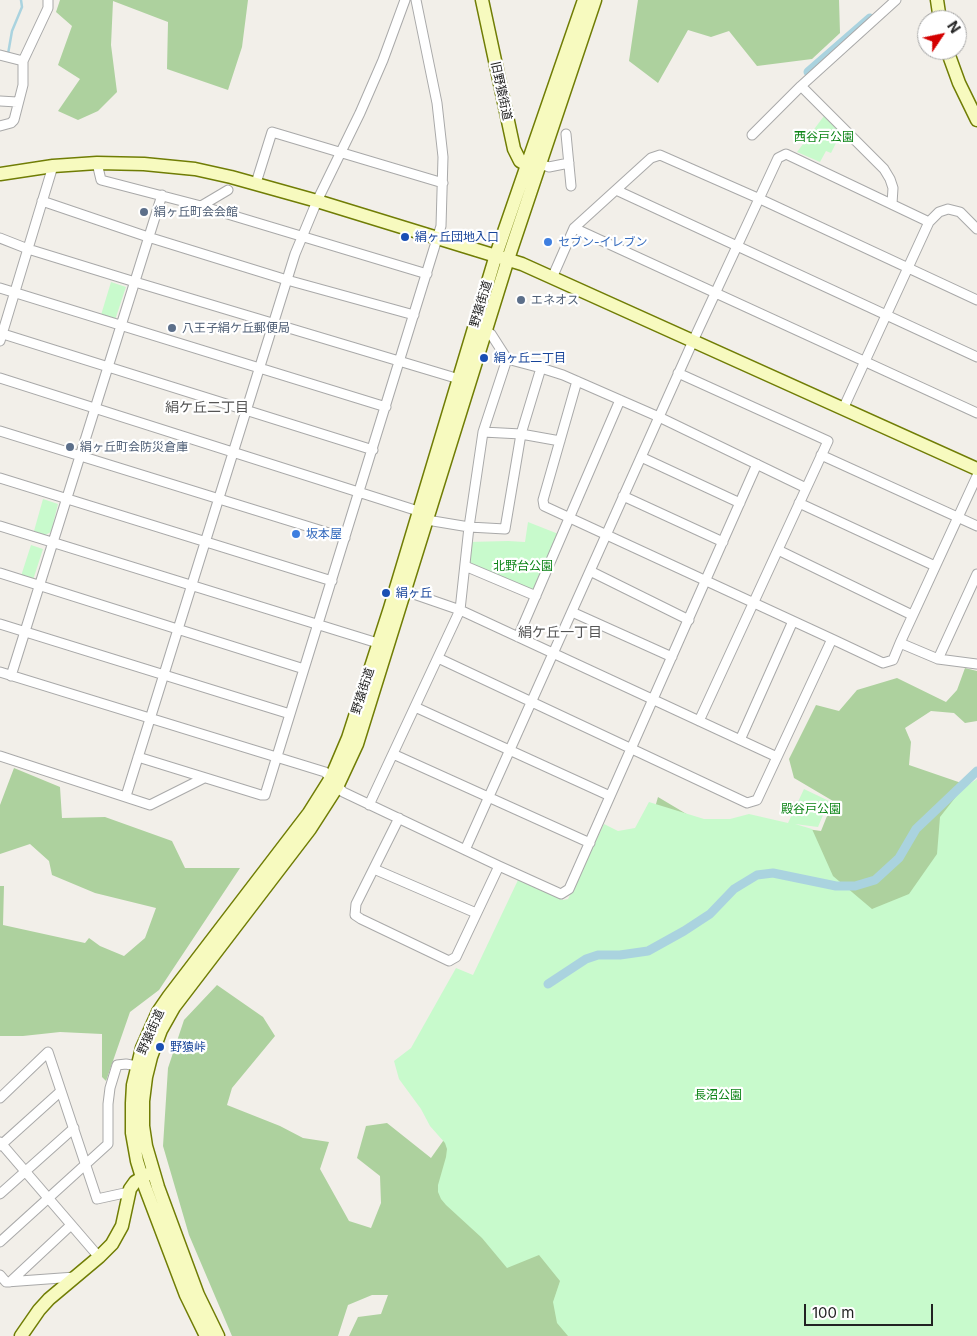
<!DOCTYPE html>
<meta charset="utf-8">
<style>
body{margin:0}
#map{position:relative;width:977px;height:1336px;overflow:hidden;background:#f2efe9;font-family:Inter,sans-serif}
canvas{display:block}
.north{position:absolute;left:917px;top:10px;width:50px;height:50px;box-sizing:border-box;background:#fff;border:1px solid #a7a7a7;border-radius:50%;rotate:56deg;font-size:14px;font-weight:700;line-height:20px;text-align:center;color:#222}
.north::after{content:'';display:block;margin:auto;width:18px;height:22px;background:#d40000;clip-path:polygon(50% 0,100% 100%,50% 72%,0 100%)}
.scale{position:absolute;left:804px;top:1304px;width:129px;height:22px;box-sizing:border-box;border:2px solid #222;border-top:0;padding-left:6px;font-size:15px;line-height:18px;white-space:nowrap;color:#222;-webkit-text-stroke:4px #fff;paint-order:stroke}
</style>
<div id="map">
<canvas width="977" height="1336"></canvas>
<div class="north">N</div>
<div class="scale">100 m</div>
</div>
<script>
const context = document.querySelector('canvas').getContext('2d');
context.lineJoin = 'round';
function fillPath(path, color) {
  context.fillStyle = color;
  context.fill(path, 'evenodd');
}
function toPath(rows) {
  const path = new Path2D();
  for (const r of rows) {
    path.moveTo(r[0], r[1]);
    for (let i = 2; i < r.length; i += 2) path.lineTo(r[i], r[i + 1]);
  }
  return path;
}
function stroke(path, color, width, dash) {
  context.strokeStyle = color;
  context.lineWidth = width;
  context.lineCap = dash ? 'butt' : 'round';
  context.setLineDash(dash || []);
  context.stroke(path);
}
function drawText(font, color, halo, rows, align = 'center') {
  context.font = font + ' Inter,"Noto Sans JP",sans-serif';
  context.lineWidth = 4.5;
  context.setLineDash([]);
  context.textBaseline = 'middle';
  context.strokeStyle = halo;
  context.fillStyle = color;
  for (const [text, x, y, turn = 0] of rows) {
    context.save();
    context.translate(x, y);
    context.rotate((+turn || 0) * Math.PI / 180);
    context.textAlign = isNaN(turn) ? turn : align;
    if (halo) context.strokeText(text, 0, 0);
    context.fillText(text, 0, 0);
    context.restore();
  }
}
fillPath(toPath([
 [60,0,248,0,242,47,228,90,167,69,168,22,113,1,111,45,117,92,98,111,78,120,58,111,80,79,58,65,72,26,56,12],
 [638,0,839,0,840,33,812,59,757,66,729,31,711,37,688,30,658,83,629,61],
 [965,668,977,671,977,721,965,723,954,713,931,711,905,728,911,742,909,765,973,787,977,1336,349,1336,358,1317,381,1314,388,1295,372,1295,348,1305,338,1336,232,1336,189,1235,163,1146,168,1068,184,1020,217,985,263,1017,275,1036,232,1088,227,1105,280,1126,303,1138,329,1142,320,1169,349,1221,371,1228,381,1203,380,1176,357,1158,366,1126,387,1123,431,1158,448,1134,466,1020,648,832,658,797,710,828,807,829,821,831,833,801,794,778,789,759,816,705,839,711,857,690,897,678,946,702,957,690],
 [14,768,60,787,62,818,105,817,172,841,185,868,240,868,159,990,130,1012,106,1081,102,1077,102,1034,60,1032,23,1036,0,1036,0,886,4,886,3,925,85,943,89,938,100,946,124,956,145,938,156,908,95,893,52,875,49,861,30,844,0,854,0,805]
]), '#add19e');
fillPath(toPath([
 [824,116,841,133,831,153,826,151,820,162,797,152],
 [111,282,126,287,115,320,101,315],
 [43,499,58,504,51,532,45,535,34,531],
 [528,522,561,535,536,596,465,566,468,542,508,541,525,542],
 [31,545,43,549,33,580,21,576],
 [977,779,977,1336,568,1336,557,1323,553,1302,560,1281,539,1255,507,1268,482,1238,446,1205,441,1199,438,1192,438,1185,446,1157,447,1149,445,1143,430,1126,421,1109,399,1079,394,1061,411,1048,456,968,473,975,518,880,563,900,568,899,604,824,618,831,635,828,649,802,704,819,730,819,749,814,788,823,804,789,829,801,818,827,795,824,812,829,833,876,872,909,909,894,937,854,940,817,962,789]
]), '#c8facc');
stroke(toPath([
 [8,54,12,31,22,7,21,0]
]), '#aad3df', 2.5);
stroke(toPath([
 [808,72,870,18],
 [548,984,586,959,598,955,620,955,648,951,684,931,710,914,734,889,757,875,773,873,836,886,855,886,875,880,899,858,916,829,977,771]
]), '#aad3df', 9);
const street = toPath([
 [0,55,23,61,23,85,14,120,11,123,0,126],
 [23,61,48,8,48,0],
 [0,101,17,102],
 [566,134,571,186],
 [752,135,801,86],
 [97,163,101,180,201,206,427,274],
 [540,164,549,167,569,163],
 [256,183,272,132,443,183],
 [616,190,977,357],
 [42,201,148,237,287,280,414,315],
 [892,204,893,188,890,179,884,169,801,86,896,0],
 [201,206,228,190],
 [574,228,977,413],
 [0,238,28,249,135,282,459,379],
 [552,278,574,228,651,158,660,155,760,199,977,300],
 [0,288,386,407],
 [0,333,373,450],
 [0,341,53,166],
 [541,368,563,375,659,417,806,488],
 [678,373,828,441,699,721],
 [0,378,418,511],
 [577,381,543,500,544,506,832,639],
 [843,409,929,222,939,212,948,209,960,212,977,229],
 [0,431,345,538],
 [483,432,521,434,560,441],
 [821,455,977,526],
 [641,457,740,503],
 [0,478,332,581],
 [623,496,723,542],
 [799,503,935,566],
 [427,520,469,527,505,529,521,434,541,368,507,359],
 [0,526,384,645],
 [778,550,912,615],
 [465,566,536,596],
 [590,571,689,620],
 [0,573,304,669],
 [405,591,460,610,777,757],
 [572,612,672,657],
 [0,624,290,714],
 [518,637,620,400],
 [900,643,977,476],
 [438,658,747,803,757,800,832,639,883,663,893,660,900,643,938,659,977,664],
 [938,659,977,574],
 [0,672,325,772,343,792,499,866,561,894,569,889,757,464],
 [11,676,162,195],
 [415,707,610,796],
 [740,740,793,621],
 [393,754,590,843],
 [0,756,150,805,204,778],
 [138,757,261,795,265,795],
 [265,795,441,226,443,157,437,103,416,0],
 [126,796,295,254,317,201,360,113,383,60,405,0],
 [369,805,460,610,469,527,483,432,507,359,491,334,485,331],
 [399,818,356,904,355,915,361,919,449,961,456,957,499,866],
 [465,850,693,341,778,158,786,154,929,222],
 [374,869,476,913],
 [0,1098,48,1052,97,1199,129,1192],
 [0,1142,99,1257],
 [0,1146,61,1091],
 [0,1194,74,1128],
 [0,1242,108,1144,108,1104,110,1088,117,1065,126,1064,137,1066],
 [0,1275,6,1282,75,1277],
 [10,1282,71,1225]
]);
const secondary = toPath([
 [482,0,514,149,520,161,533,169],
 [937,0,940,20],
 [947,50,959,83,977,120],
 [0,174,53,166,97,163,144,164,195,169,231,177,317,201,522,264,977,469],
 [21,1336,39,1310,49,1299,99,1257,112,1244,122,1226,130,1189,135,1182,148,1174],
 [206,1336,186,1295,145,1187,137,1161,132,1133,132,1103,133,1085,142,1048,158,1012,169,996,309,813,331,778,348,738,390,608,496,255,584,0],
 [218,1336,198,1295,158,1187,146,1146,143,1126,143,1101,146,1077,151,1057,161,1030,174,1007,310,829,337,787,357,744,508,259,595,0]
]);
stroke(street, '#a9a9a9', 11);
stroke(secondary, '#707d05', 15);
stroke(street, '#fff', 9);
stroke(secondary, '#f7fabf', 12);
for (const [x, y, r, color] of [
 [144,212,5,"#5c6f8a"],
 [405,237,5,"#1a4fb4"],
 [548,242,5,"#3f7fe0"],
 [521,300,5,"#5c6f8a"],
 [172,328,5,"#5c6f8a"],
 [484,358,5,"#1a4fb4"],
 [70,447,5,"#5c6f8a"],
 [296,534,5,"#3f7fe0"],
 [386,593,5,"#1a4fb4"],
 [160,1047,5,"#1a4fb4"]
]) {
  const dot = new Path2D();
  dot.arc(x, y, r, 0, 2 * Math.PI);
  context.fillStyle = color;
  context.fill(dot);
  stroke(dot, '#fff', 2);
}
drawText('12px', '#222', '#fff', [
 ["旧野猿街道",501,91,78],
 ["野猿街道",481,304,-73],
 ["野猿街道",363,691,-72],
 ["野猿街道",151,1032,-66]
]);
drawText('12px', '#0c8416', '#fff', [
 ["西谷戸公園",824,137],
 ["北野台公園",523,566],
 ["殿谷戸公園",811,809],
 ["長沼公園",718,1095]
]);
drawText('12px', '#4e5e75', '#fff', [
 ["絹ヶ丘町会会館",154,212],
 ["エネオス",531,300],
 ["八王子絹ケ丘郵便局",182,328],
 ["絹ヶ丘町会防災倉庫",80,447]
], 'left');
drawText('12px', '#164399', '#fff', [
 ["絹ヶ丘団地入口",415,237],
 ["絹ヶ丘二丁目",494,358],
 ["絹ヶ丘",396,593],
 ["野猿峠",170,1047]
], 'left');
drawText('12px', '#366cbe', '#fff', [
 ["セブン-イレブン",558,242],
 ["坂本屋",306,534]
], 'left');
drawText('14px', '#555', '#fff', [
 ["絹ケ丘二丁目",207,408],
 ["絹ケ丘一丁目",560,633]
]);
</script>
